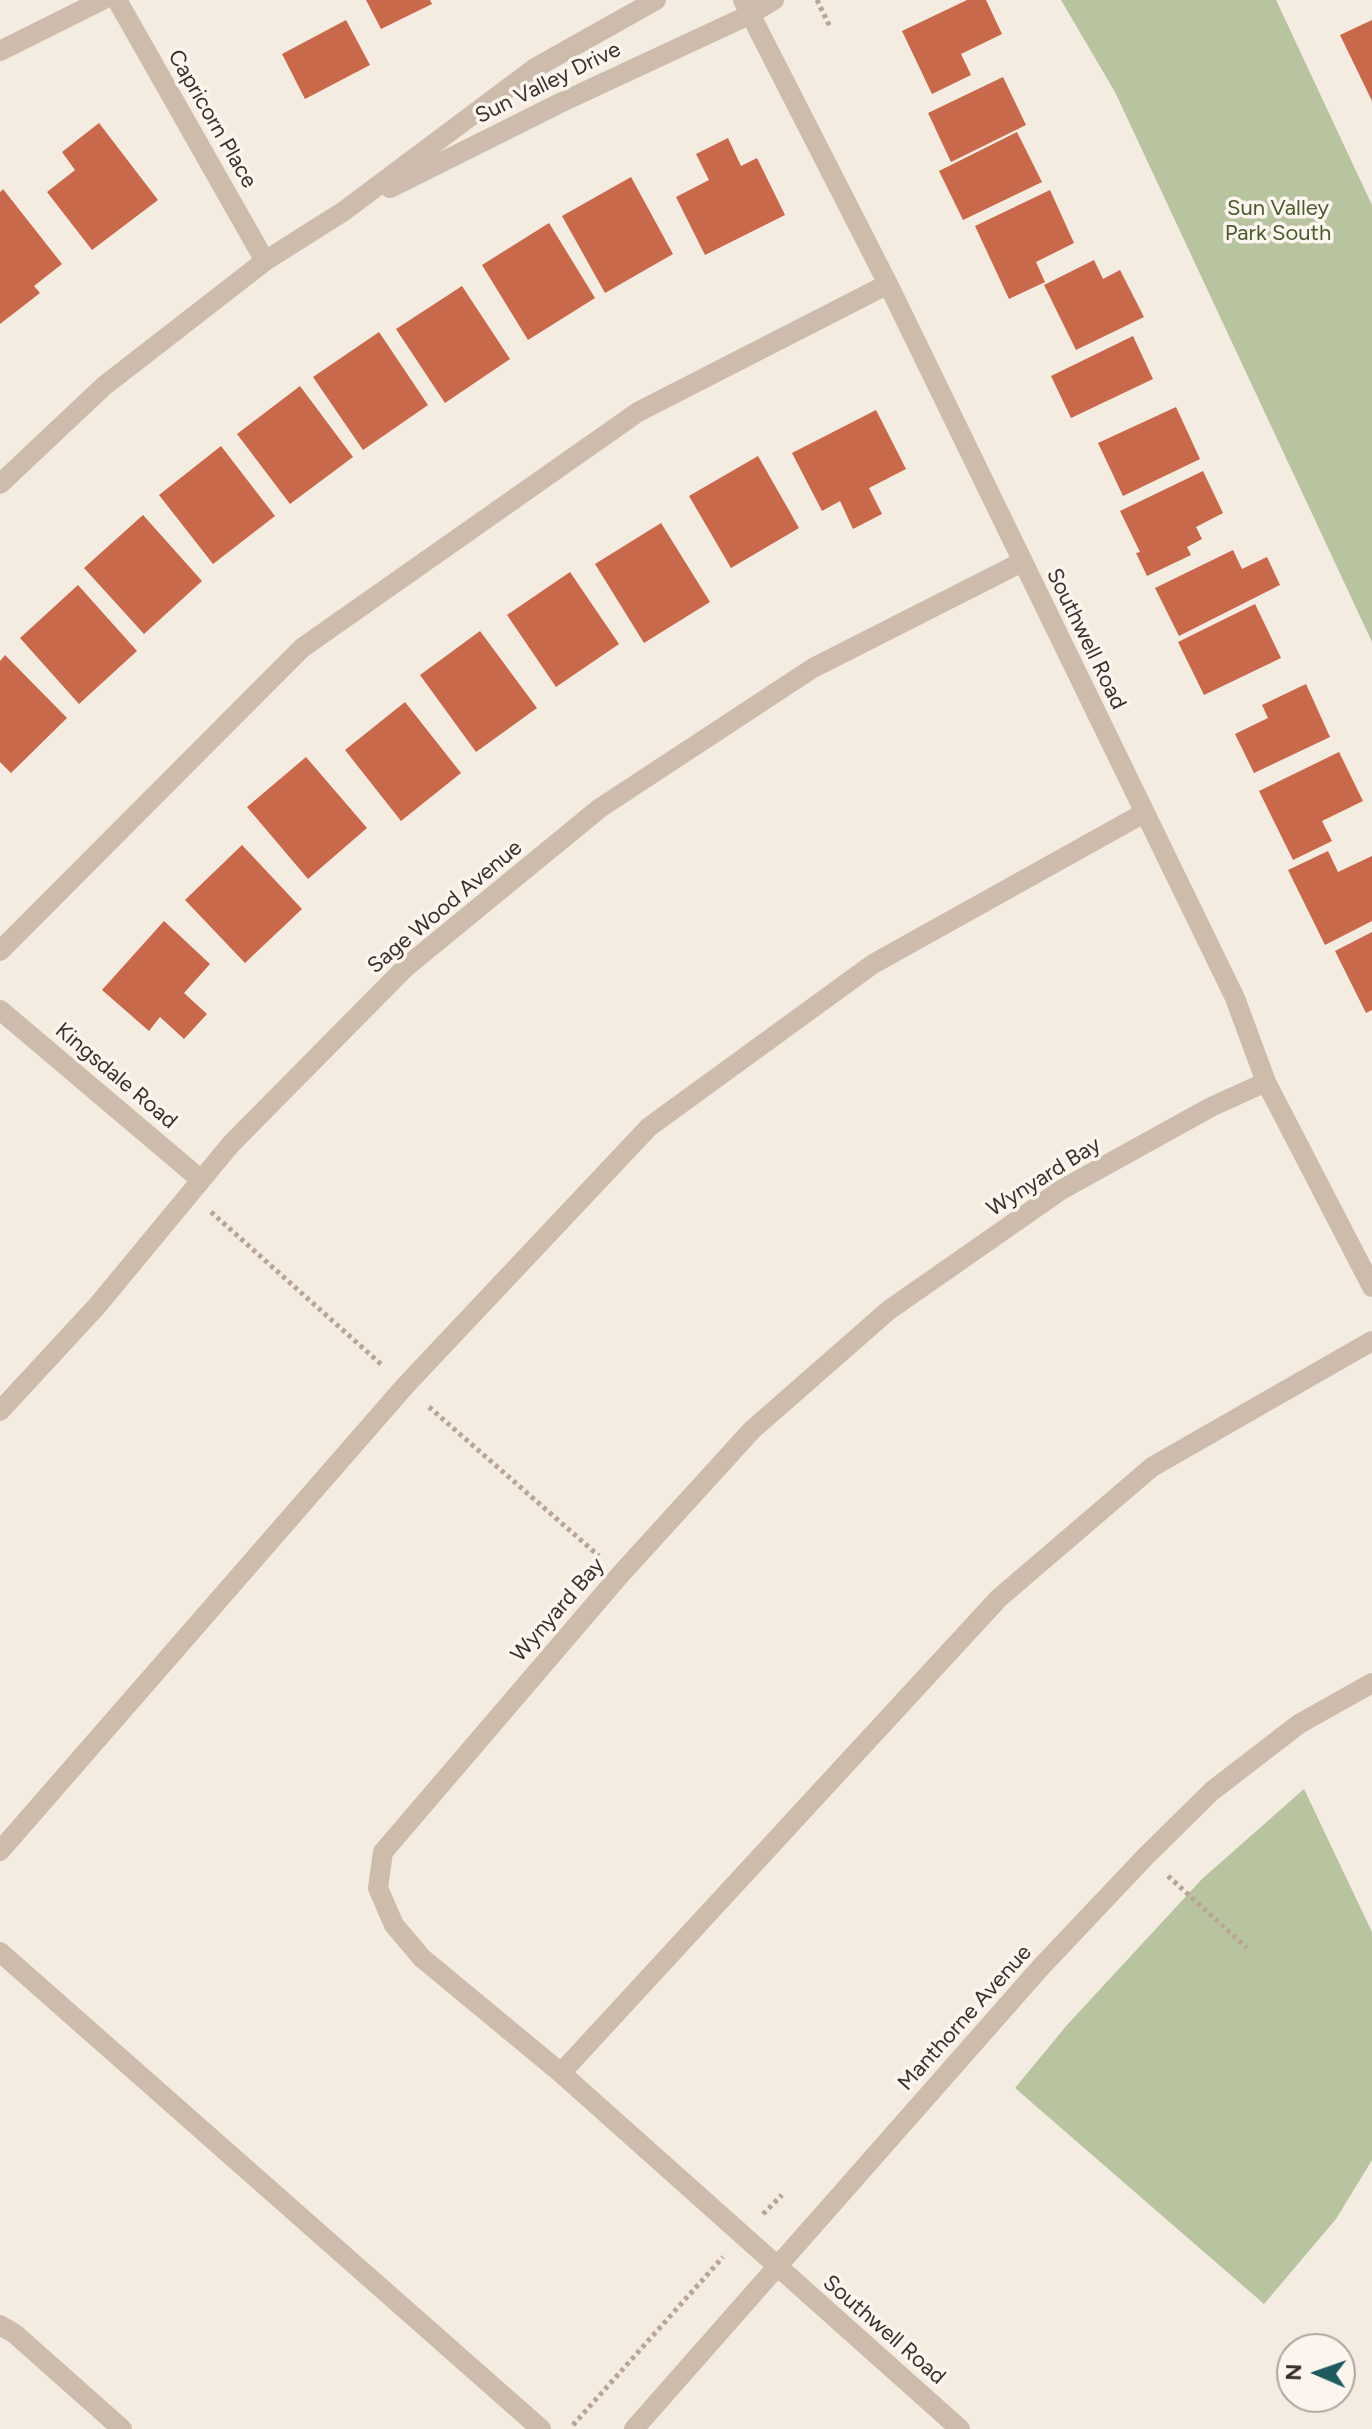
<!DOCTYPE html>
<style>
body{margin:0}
#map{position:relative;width:1372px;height:2429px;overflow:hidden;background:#f4ebe1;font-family:Figtree,sans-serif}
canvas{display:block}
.north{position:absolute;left:1276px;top:2333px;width:80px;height:80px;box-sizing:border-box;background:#fbf5ee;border:2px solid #aea6a0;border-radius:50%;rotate:272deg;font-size:22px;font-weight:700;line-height:32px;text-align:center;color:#3b302b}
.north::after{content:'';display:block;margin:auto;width:28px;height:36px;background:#1f5a5e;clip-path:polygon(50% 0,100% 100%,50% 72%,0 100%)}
</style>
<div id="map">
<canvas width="1372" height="2429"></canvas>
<div class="north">N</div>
</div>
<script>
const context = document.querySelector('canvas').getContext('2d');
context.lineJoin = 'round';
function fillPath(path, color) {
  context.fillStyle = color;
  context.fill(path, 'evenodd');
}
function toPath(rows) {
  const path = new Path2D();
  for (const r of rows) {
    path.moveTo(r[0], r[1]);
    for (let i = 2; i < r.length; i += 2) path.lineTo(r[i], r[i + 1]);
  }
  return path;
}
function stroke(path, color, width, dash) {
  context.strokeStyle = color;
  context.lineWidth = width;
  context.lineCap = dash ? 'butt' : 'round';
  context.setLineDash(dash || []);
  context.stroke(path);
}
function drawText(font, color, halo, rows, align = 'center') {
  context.font = font + ' Figtree,sans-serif';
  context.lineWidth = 7;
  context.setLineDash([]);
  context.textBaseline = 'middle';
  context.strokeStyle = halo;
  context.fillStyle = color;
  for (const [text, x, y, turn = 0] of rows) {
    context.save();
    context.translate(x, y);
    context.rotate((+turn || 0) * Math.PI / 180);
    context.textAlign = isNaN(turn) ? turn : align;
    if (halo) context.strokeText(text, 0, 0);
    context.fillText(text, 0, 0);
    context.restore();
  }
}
fillPath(toPath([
 [1061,0,1276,0,1372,205,1372,642,1115,92],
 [1304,1789,1372,1932,1372,2160,1336,2219,1264,2304,1015,2088,1067,2025,1202,1879]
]), '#b8c4a0');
fillPath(toPath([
 [366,0,430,0,432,4,381,29],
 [967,0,986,0,1002,34,961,54,971,75,932,94,902,31],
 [346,20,370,65,305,99,282,54],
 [1372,20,1372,101,1340,35],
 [1003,77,1026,125,951,162,928,113],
 [99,123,158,200,92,250,47,192,75,170,62,152],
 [1017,132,1042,182,963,220,939,171],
 [728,138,741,166,757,158,785,215,705,255,676,197,709,180,696,154],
 [631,177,673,254,605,293,562,216],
 [3,189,62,264,34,286,40,293,0,324,0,192],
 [1050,190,1074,243,1036,262,1045,282,1009,299,975,226],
 [549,223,595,298,528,340,482,265],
 [1094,260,1103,279,1120,270,1144,317,1076,350,1044,285],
 [462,286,510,359,445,403,396,329],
 [379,332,428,405,363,450,313,377],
 [1133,336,1153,379,1071,418,1051,376],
 [300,386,353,457,290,504,237,434],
 [1176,407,1200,459,1123,496,1098,443],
 [876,410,906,469,869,488,882,514,853,529,840,501,822,511,792,453],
 [221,446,275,516,213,564,159,495],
 [758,456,799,528,731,568,689,496],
 [1203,471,1223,513,1196,527,1202,539,1187,547,1191,555,1147,576,1136,553,1140,552,1120,511],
 [143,515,202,581,144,634,84,568],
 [661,523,710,602,644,643,595,564],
 [1233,550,1242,569,1267,557,1280,585,1179,636,1155,588],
 [570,572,619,644,556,687,507,615],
 [78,585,137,651,79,704,20,638],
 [1255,604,1281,658,1204,695,1178,642],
 [480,631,537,708,476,752,420,675],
 [5,655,67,718,11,773,0,762,0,661],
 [1306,684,1330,737,1254,773,1235,734,1268,718,1262,705],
 [405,702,461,773,401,821,345,750],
 [1339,752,1363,801,1322,821,1332,841,1293,860,1259,791],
 [306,757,367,828,308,879,247,807],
 [242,845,302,909,245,963,185,900],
 [1328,851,1338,872,1372,856,1372,921,1325,945,1288,870],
 [164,921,210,964,184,993,207,1014,184,1039,160,1017,149,1031,102,990],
 [1372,932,1372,1010,1366,1013,1335,951]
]), '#c8694b');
stroke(toPath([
 [817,0,830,27],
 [211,1212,383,1366],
 [429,1407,599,1556],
 [1168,1876,1247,1948],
 [763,2214,782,2195],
 [573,2425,723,2257]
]), '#b9a596', 5, [4, 4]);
stroke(toPath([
 [117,0,265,261],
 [743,0,888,284,1235,998,1266,1082,1372,1287],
 [0,51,102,0],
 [390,188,558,104,749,15,774,0],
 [0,484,104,386,265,261,344,211,535,68,656,0],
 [0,951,302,648,638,412,888,284],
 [0,1010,200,1179],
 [0,1411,97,1306,231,1144,406,967,600,808,813,668,1022,562],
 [0,1851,405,1386,649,1127,873,964,1144,813],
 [0,1952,541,2429],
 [561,2073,999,1598,1152,1467,1372,1341],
 [0,2325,15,2334,122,2429],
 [634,2429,1041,1967,1146,1856,1212,1791,1299,1724,1372,1683],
 [960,2429,561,2073,422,1958,394,1925,378,1888,383,1852,620,1575,752,1430,889,1310,1061,1190,1211,1107,1266,1082]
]), '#cdbbac', 20);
drawText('22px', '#3b302b', '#fbf5ee', [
 ["Sun Valley Drive",548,83,-26],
 ["Capricorn Place",212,119,60],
 ["Southwell Road",1086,639,64],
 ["Sage Wood Avenue",445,907,-40],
 ["Kingsdale Road",116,1076,40],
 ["Wynyard Bay",1044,1177,-32],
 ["Wynyard Bay",558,1610,-49],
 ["Manthorne Avenue",965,2018,-48],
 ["Southwell Road",884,2330,41]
]);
drawText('22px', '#4a5a2e', '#fbf5ee', [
 ["Sun Valley",1278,209],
 ["Park South",1278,234]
]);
</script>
